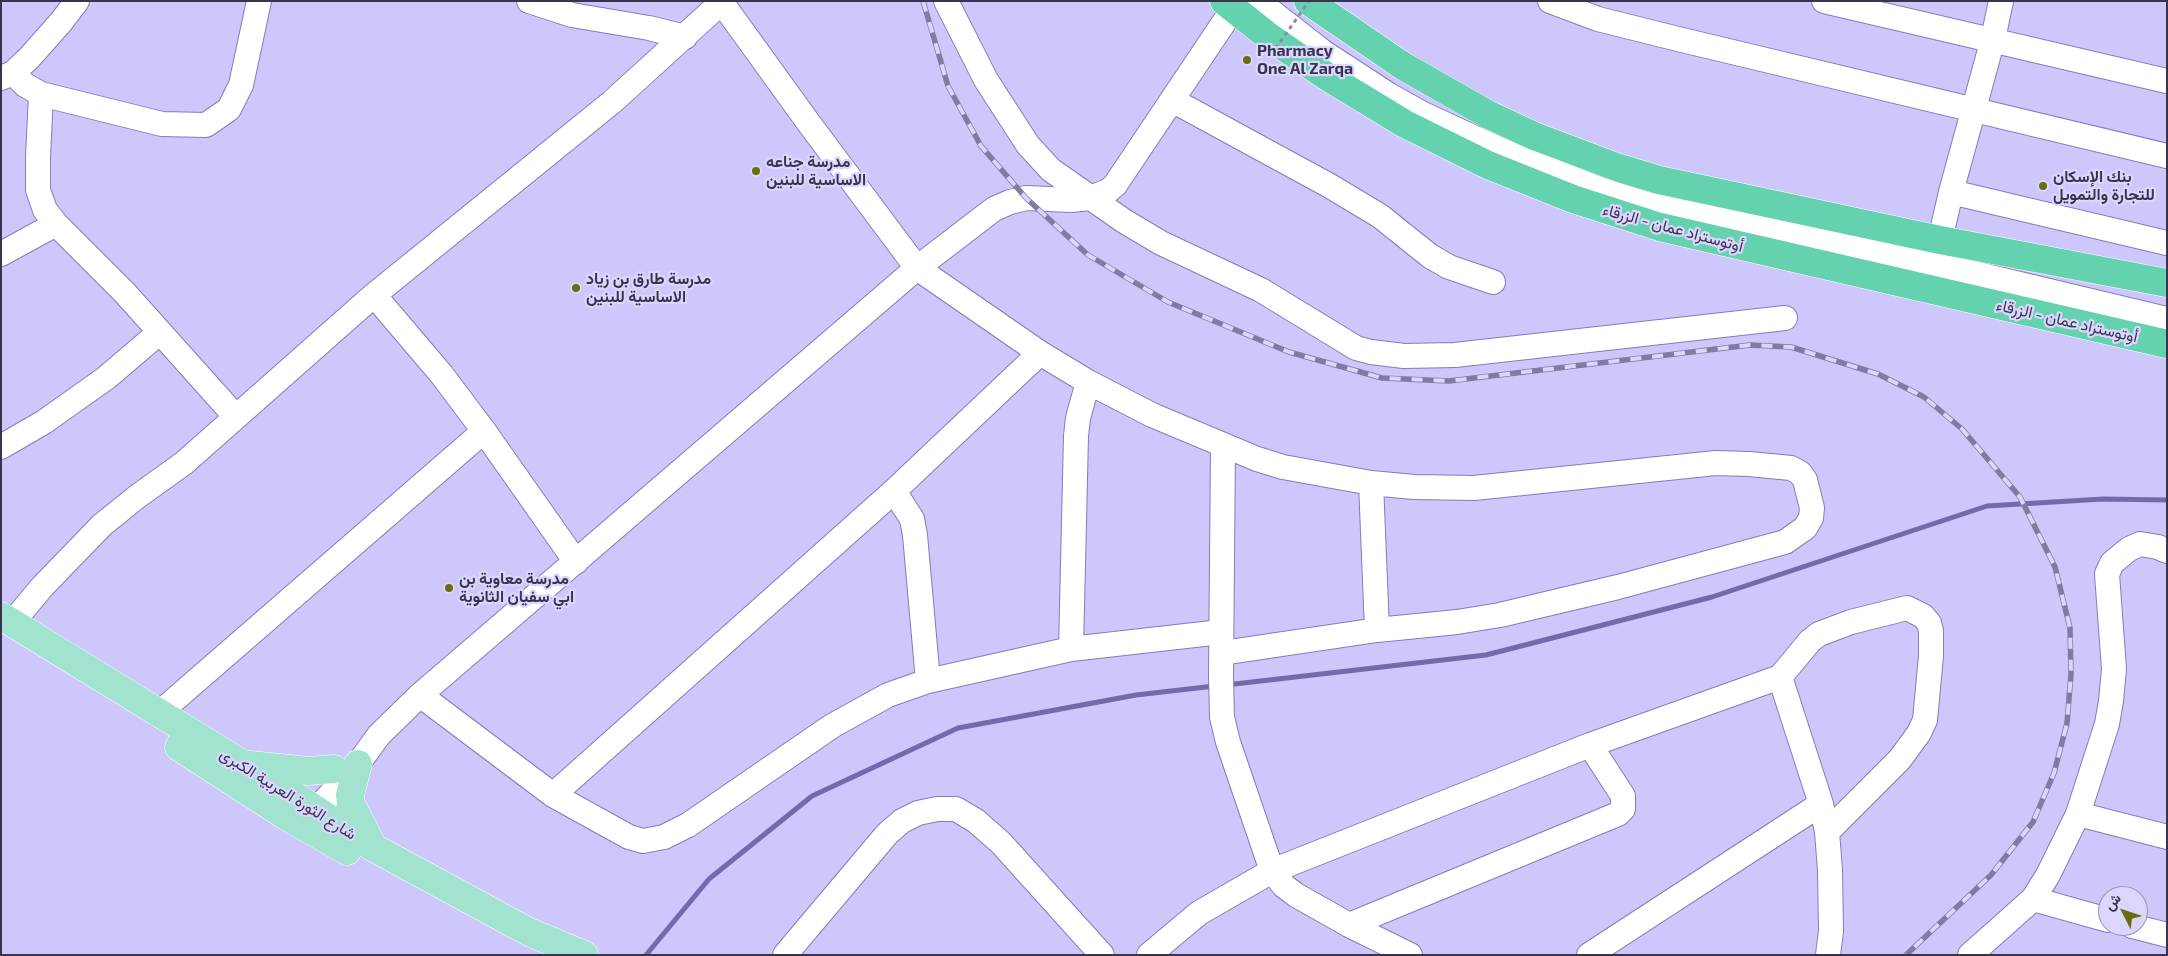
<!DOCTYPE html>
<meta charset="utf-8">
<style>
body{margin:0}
#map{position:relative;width:2168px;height:956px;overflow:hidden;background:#cdc7fb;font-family:"Exo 2",Vazirmatn,sans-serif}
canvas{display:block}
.frame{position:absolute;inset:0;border:2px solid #38344e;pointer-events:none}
.north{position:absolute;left:2098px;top:886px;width:50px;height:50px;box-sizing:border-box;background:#dad6fd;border:1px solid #9995b7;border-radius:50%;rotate:311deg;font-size:14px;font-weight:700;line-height:20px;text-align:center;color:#38344e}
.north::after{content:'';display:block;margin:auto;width:18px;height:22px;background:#6b6c0d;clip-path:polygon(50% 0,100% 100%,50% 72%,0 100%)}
</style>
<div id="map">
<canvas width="2168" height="956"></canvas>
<div class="frame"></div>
<div class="north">ش</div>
</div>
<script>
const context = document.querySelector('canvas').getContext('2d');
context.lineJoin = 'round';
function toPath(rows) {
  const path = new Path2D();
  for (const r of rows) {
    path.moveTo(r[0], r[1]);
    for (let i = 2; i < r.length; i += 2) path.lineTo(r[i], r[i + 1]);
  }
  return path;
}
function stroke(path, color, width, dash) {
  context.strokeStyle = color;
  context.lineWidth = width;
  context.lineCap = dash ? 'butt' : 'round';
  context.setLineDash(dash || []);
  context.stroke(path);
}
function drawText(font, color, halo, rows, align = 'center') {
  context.font = font + ' "Exo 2",Vazirmatn,sans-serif';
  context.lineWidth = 4.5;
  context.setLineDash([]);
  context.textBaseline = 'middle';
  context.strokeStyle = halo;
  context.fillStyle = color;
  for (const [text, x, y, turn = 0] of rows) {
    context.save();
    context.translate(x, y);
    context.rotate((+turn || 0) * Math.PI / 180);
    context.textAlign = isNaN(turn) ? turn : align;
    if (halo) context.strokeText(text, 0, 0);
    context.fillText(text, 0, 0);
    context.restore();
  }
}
stroke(toPath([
 [1226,685,1486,655,1712,597,1987,506,2103,499,2167,500],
 [646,955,709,879,812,796,958,728,1136,695,1215,686]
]), '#7469aa', 5);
const minor = toPath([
 [529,1,572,15,649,28,685,37],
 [946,1,986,80,1028,145,1051,170,1124,221,1161,243,1261,290,1356,348,1371,352,1404,356,1455,355,1785,318],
 [1258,1,1323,52,1389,95,1423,114,1503,151,1599,189,1650,205,1969,272,2167,319],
 [1550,1,1598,19,1678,39,2167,156],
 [1824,1,2167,81],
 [722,3,808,122,917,268,1040,353,1088,382,1152,415,1257,459,1283,467,1371,483,1414,487,1474,488,1716,463,1749,464,1791,468,1800,473,1805,480,1812,508,1811,518,1805,528,1785,542,1618,587,1500,615,1457,622,1377,630,1222,653],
 [13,73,25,85,41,94,162,124,206,125,229,109,241,85,259,1],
 [1,78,13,73,29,58,61,22,77,1],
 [41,94,38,157,38,190,45,210,56,224,125,293,236,417],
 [1172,100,1330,186,1380,216,1430,256,1449,267,1493,282],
 [1951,192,2167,243],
 [1940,240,1951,192,1993,39,2001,1],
 [1,254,56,224],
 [374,295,442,375,484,431,576,562],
 [1223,446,1221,675,1222,717,1228,742,1272,871,1284,886,1296,895,1349,925,1410,955],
 [1,447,44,422,106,378,160,332],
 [1371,483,1377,630],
 [894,491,912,519,915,535,928,681],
 [12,623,42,587,102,525,138,496,184,463,374,295,612,102,723,1],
 [1071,649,1076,436,1078,418,1088,382],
 [1780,677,1810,641,1819,634,1851,622,1907,608,1923,616,1929,623,1931,631,1931,656,1925,720,1919,733,1900,759,1827,832],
 [420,695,553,795,629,837,643,841,664,837,688,825,832,726,888,695,928,681,1071,649,1221,632],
 [158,714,484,431],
 [553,795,894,491,1040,353],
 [2078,814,2167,837],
 [303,824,358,764,379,735,420,695,917,268,994,209,1010,202,1026,198,1071,200,1090,198,1108,191,1115,185,1233,9],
 [2033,899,2108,920],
 [1349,925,1618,814,1623,809,1623,796,1590,745],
 [2132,926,2167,935],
 [785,955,887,834,902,821,918,813,937,809,956,809,976,821,1001,843,1102,955],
 [1149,955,1199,913,1272,871,1590,745,1780,677,1821,804,1827,832,1830,870,1831,931,1828,955],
 [1589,955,1821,804],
 [1970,955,2033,899,2048,875,2078,814,2107,724,2111,701,2114,669,2107,574,2112,563,2129,549,2140,544,2158,547,2167,551]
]);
const major = toPath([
 [1,616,301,800,374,848,529,932,584,955],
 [179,747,286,816,347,851],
 [358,764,350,795,351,804,372,845],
 [250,765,309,771,334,769]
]);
const highway = toPath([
 [1224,1,1268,36,1326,76,1405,124,1488,165,1573,199,1660,227,2167,344],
 [1308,1,1403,66,1489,115,1534,136,1619,168,1659,180,1940,240,2167,283]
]);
stroke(minor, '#857cb8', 26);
stroke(major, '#fff', 29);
stroke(highway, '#fff', 29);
stroke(minor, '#fff', 24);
stroke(major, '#a2e3cf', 28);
stroke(highway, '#64d1af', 28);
const rail = toPath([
 [923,1,948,86,981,146,1026,198,1088,255,1168,302,1289,352,1382,378,1449,381,1750,345,1791,347,1878,374,1924,397,1962,429,2020,497,2055,567,2070,628,2071,674,2067,723,2054,773,2033,822,1991,875,1906,955]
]);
stroke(rail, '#807ba2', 5.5);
stroke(rail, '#dad6fd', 4, [11]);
stroke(toPath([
 [1271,55,1309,1]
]), '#8e88b1', 3, [4, 4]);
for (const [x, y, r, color] of [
 [1247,60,5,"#6b6c0d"],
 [756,171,5,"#6b6c0d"],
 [2043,186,5,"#6b6c0d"],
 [576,288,5,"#6b6c0d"],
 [449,588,5,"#6b6c0d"]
]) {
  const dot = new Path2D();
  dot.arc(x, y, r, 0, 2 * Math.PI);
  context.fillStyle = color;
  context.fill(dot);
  stroke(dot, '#dad6fd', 2);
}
drawText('bold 16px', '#38344e', '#dad6fd', [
 ["Pharmacy",1257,51],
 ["One Al Zarqa",1257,69],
 ["مدرسة جناعه",766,162],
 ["الاساسية للبنين",766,180],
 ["بنك الإسكان",2053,177],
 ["للتجارة والتمويل",2053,195],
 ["مدرسة طارق بن زياد",586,279],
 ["الاساسية للبنين",586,297],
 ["مدرسة معاوية بن",459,579],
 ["ابي سفيان الثانوية",459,597]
], 'left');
drawText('16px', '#38344e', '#dad6fd', [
 ["أوتوستراد عمان - الزرقاء",1673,228,15],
 ["أوتوستراد عمان - الزرقاء",2067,321,13],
 ["شارع الثورة العربية الكبرى",288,794,32]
]);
</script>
